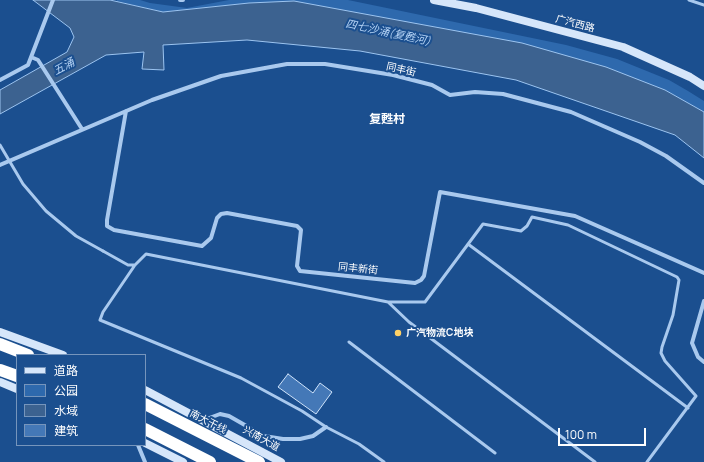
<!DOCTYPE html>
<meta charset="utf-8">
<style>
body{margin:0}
#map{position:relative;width:704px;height:462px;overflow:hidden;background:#1b4f8f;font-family:Manrope,"Noto Sans SC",sans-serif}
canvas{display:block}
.legend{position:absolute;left:16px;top:354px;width:130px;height:92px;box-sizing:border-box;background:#1b4f8f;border:1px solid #7695bc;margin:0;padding:5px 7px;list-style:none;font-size:12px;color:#fff}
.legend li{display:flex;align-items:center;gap:8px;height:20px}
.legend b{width:20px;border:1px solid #7695bc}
.scale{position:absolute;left:558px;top:428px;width:88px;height:18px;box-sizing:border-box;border:2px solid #fff;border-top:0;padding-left:5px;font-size:12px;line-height:14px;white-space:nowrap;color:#fff;-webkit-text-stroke:3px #1b4f8f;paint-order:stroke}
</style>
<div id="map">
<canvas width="704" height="462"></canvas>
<ul class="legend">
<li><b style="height:5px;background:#d6e6fa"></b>道路</li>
<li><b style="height:11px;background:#2e69ad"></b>公园</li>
<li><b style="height:11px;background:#3c6290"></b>水域</li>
<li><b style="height:11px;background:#4478b7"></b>建筑</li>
</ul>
<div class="scale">100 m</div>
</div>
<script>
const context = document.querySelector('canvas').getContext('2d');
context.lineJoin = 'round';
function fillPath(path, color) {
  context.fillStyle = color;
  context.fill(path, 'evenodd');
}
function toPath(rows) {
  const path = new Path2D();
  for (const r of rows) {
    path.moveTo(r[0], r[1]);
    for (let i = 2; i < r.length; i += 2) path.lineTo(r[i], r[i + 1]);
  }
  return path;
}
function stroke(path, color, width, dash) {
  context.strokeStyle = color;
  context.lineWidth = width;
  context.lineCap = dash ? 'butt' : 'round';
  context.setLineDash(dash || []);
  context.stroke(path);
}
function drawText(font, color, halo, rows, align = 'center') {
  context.font = font + ' Manrope,"Noto Sans SC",sans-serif';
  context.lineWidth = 4;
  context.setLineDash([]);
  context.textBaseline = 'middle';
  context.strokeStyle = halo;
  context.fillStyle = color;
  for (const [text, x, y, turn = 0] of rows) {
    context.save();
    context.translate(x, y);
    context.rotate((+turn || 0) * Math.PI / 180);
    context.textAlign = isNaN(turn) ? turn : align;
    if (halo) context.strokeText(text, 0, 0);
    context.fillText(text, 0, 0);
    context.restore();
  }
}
fillPath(toPath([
 [117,0,140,0,150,3,187,8,229,0,348,0,566,45,617,59,669,80,688,91,704,101,704,112,665,90,249,3,163,12,117,1]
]), '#2e69ad');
const water = toPath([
 [33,0,110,0,163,12,249,3,294,1,522,43,606,67,665,90,704,112,704,158,675,135,516,80,360,51,247,40,163,45,164,70,142,69,144,52,106,55,0,114,0,90,67,52,74,37,70,28,33,0]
]);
fillPath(water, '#3c6290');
stroke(water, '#9cc4f0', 1);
const building = toPath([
 [288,374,313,393,320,383,332,392,316,414,278,387,288,374]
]);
fillPath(building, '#4478b7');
stroke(building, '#cfe3fa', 1);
stroke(toPath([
 [689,0,704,5],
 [468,244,688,408],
 [103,251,128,265,135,265],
 [388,302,409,322,595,462],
 [349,342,495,453],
 [384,462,359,444,326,427,302,411,241,378,100,320,103,312,135,265,146,254,388,302,425,302,483,224,521,231,527,226,532,217,568,225,677,277,679,280,673,315,662,347,661,353,665,361,696,396,647,462]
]), '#a9c9ee', 3);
stroke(toPath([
 [180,0,183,0],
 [31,57,38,60,82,129],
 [0,80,28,65,53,0],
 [126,111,107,220,107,226,114,230,202,246,211,238,217,218,221,214,227,213,297,226,301,230,297,266,300,271,415,283,421,280,424,276,440,192,575,216,704,273],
 [0,165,152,100,221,76,287,64,325,64,393,75,432,85,450,95,475,92,503,94,571,112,640,142,666,156,704,183],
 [704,301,692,343,698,357,704,362],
 [204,420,220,414,229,416,264,436,283,439,300,439,313,436,326,427],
 [138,445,145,462]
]), '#a9c9ee', 4);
stroke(toPath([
 [434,0,476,8,623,47,690,77,704,86],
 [0,332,63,355],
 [0,382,17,389],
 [145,390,281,462],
 [145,443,183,462]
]), '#d6e6fa', 8);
stroke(toPath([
 [0,344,28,355],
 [0,370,17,376],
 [145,404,259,462],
 [145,429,210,462]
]), '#fff', 12);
stroke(toPath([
 [0,145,23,184,46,211,76,236,103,251]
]), '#a9c9ee', 3);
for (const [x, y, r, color] of [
 [398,333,4,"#ffd166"]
]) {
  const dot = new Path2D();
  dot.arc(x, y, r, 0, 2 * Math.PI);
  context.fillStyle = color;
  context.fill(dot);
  stroke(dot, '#1b4f8f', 1.5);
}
drawText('10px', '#fff', '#1b4f8f', [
 ["广汽西路",575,24,15],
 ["同丰街",401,70,13],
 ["同丰新街",358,269,6],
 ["南大干线",208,422,27],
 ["兴南大道",261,439,29]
]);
drawText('bold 10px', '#fff', '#1b4f8f', [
 ["广汽物流C地块",406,333]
], 'left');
drawText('italic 11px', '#b5d3f5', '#1b4f8f', [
 ["四七沙涌(复甦河)",388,33,12],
 ["五涌",64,67,-28]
]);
drawText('bold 12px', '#fff', '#1b4f8f', [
 ["复甦村",387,120]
]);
</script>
